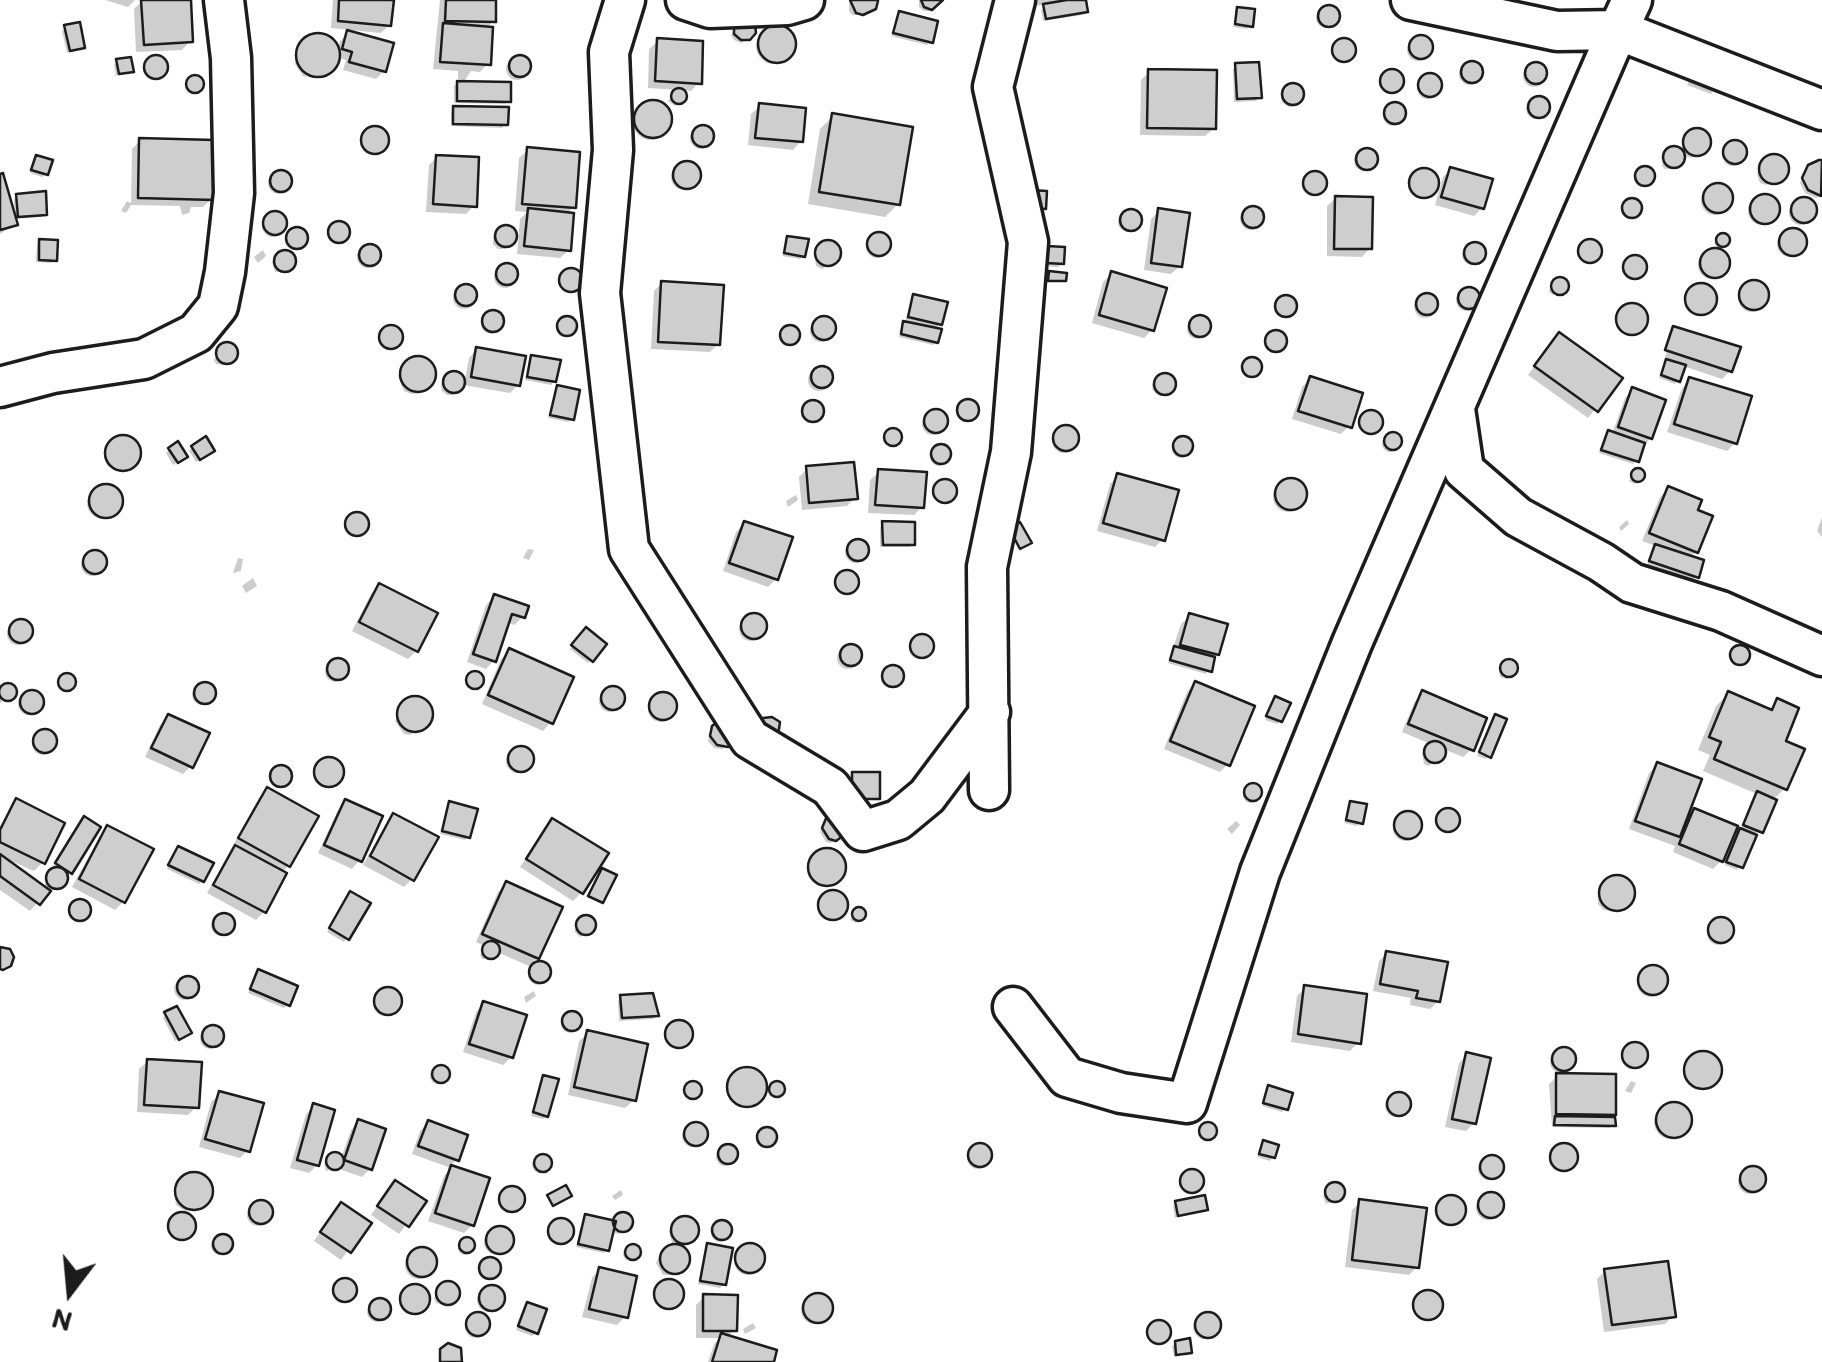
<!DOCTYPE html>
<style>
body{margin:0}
#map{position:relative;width:1822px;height:1362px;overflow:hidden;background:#fff;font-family:Itim,sans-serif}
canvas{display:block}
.north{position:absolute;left:20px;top:1242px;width:100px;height:100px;-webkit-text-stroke:8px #fff;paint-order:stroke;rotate:196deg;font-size:28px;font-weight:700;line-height:40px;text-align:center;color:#1c1c1c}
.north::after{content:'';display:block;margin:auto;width:35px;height:45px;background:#1c1c1c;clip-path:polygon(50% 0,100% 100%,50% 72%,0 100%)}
</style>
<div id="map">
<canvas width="1822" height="1362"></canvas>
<div class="north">N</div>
</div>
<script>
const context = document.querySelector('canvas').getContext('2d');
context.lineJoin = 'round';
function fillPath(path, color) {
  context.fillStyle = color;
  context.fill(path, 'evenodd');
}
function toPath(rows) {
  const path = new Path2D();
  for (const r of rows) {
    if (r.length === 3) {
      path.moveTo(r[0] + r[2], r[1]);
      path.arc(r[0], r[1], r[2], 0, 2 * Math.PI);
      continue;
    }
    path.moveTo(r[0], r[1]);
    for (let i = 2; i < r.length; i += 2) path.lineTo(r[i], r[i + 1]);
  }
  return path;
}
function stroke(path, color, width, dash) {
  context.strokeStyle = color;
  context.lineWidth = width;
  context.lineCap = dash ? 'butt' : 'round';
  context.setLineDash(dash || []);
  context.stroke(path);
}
fillPath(toPath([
 [105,0,135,0,128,7],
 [188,0,190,41,182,50,136,52,134,9,142,1],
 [333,0,391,0,389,25,381,33,331,28],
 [440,0,494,0,493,21,486,29,488,64,480,72,471,71,463,83,508,101,505,104,454,103,454,86,462,79,458,79,458,71,433,69],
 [849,0,874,0,874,7,865,15,852,15,849,11],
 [919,0,940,0,940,1,931,11,924,11,919,7],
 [1025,0,1083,0,1085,11,1082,15,1043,21,1041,10,1046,5,1026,6],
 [1326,18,10],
 [1238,10,1250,25,1247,29,1233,27],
 [899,14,930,42,927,45,891,36],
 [738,23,747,40,741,43,734,40,731,35],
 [774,46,18],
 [66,28,82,47,79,50,67,53,62,31],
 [348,33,384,71,376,79,343,70,346,60,336,57,335,65,318,78,303,76,295,64,297,49,301,45,314,36,328,38,337,51,340,41],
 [1418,50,11],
 [658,41,699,82,691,91,684,90,684,97,675,106,668,101,679,90,648,88,649,49],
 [1342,53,10],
 [154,69,11],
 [517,69,11],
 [118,61,131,71,116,76,114,65],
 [1470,74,11],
 [1534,76,11],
 [1236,66,1259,97,1256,101,1234,102,1233,69],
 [1149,72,1214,128,1205,136,1140,135,1141,80],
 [1390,83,11],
 [1691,76,1717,81,1714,90,1711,94,1687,85],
 [1428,88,11],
 [193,86,8],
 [1291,97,10],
 [1536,109,10],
 [651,122,18],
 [1393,116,10],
 [760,106,801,141,793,150,748,145,751,114],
 [454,109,506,124,502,128,451,126,451,112],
 [833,116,898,204,885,217,808,204,820,129],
 [701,138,11],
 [373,142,13],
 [1696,131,1704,134,1708,142,1705,150,1692,158,1682,155,1676,168,1665,169,1662,166,1664,155,1668,151,1682,150,1684,139],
 [140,141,211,199,203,207,191,207,189,213,182,215,180,206,131,205,126,213,121,211,127,201,131,203,132,149],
 [1733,155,11],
 [528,150,573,207,566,215,569,250,560,258,517,254,520,219,527,212,515,211,519,158],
 [1364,161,10],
 [437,157,474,206,466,214,426,212,429,165],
 [1773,157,1782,160,1786,169,1782,177,1766,185,1760,183,1757,174,1760,165],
 [37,158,46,174,42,177,30,173],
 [1820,163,1822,195,1816,198,1805,193,1800,183,1805,172],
 [684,177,13],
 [1643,178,9],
 [1451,169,1482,208,1474,216,1435,205,1443,177],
 [1422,185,14],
 [279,183,11],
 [1313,185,11],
 [0,177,15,214,14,200,17,196,45,214,41,217,14,219,15,224,0,234],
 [1715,201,14],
 [1762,211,14],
 [1336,198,1370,248,1362,257,1327,256,1327,206],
 [1801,213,12],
 [1630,210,9],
 [1251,219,11],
 [1159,211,1180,266,1171,274,1144,270,1151,219],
 [1128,222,10],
 [273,226,11],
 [337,234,10],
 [502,227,509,227,518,235,505,249,498,249,493,244,493,237],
 [295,240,10],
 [1790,244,13],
 [1724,236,1727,242,1717,248,1714,243],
 [877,247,11],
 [788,239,803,255,800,259,782,256],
 [40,242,55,260,51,263,36,262,37,245],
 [1588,253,10],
 [830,243,838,251,832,263,822,269,816,266,814,253],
 [1472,255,10],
 [368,257,11],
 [1048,249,1062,263,1058,267,1044,266],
 [263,250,266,256,258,263,254,257],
 [1712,265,14],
 [286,252,293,258,290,268,286,272,275,272,272,262],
 [1633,269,11],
 [505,277,11],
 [569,283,10],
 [1112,274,1152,330,1144,338,1092,323,1103,282],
 [1559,279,1565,284,1563,291,1553,295,1549,292,1551,285],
 [662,283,718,344,710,352,651,349,654,291],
 [1752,298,14],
 [1699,301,15],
 [464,298,11],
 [1467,300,11],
 [1425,307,11],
 [914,297,940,324,934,330,936,342,933,345,899,337],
 [1284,308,10],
 [1630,321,14],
 [491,324,10],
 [1197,329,10],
 [565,328,9],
 [821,331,11],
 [788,337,9],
 [389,339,11],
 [1674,329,1730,371,1722,379,1683,366,1675,384,1659,378,1667,361,1664,360,1673,335,1668,335],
 [1274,343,10],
 [1551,343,1619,379,1588,418,1528,375],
 [223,346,233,347,235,351,227,365,216,364,214,360],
 [477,349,518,385,510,393,463,385,453,395,447,395,442,391,441,384,450,374,457,374,465,380,469,358],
 [420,358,433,368,434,376,419,393,411,394,404,391,398,376,413,359],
 [532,358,554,381,551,385,525,380],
 [1250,369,9],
 [819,380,11],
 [1162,386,10],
 [1310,379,1349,426,1341,434,1292,419,1302,387],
 [1690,380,1735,443,1727,451,1667,432,1682,388],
 [558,388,572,419,568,422,548,418],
 [1633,390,1650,438,1633,464,1599,453,1605,437,1612,434,1625,398],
 [966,412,10],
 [811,413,10],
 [933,424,11],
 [1369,424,10],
 [1064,441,12],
 [890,439,7],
 [1390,444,8],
 [120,455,16],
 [1181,449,9],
 [192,448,209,454,196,462,189,451],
 [939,457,9],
 [169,450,182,460,173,465,166,453],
 [807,469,855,498,847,506,802,510,799,477],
 [1637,470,1643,478,1635,484,1629,481],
 [879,472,922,507,914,515,868,513,870,480],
 [1118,476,1163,539,1155,547,1097,531,1110,484],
 [1288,497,15],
 [942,493,10],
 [103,503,16],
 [1668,489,1695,511,1696,551,1690,558,1696,576,1693,580,1647,565,1656,546,1642,541,1660,497],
 [796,495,798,500,788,507,786,501],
 [354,527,10],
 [1822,517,1822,537,1817,531],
 [1627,520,1629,524,1621,531,1619,527],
 [745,523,776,579,768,587,723,571,736,532],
 [883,524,913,544,910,547,880,547,880,527],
 [856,552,11],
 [528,549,534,550,529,560,523,558],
 [92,565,11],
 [238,558,243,559,241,571,233,573],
 [845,584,10],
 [253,578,257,586,246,593,242,586],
 [379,586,435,614,416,651,408,659,352,631,371,594],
 [494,597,523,617,514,625,507,622,494,660,486,669,467,662,486,605],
 [1190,616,1217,654,1206,674,1168,663,1181,624],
 [751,629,12],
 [18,634,11],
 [586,630,603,644,588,663,570,649],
 [920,648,11],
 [848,658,11],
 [1738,658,8],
 [510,651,551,722,543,731,482,704,501,659],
 [335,672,10],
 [1510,663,1515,668,1510,675,1507,679,1500,677,1499,670],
 [891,678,10],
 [473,682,8],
 [65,684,8],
 [1195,684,1228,764,1220,772,1164,749,1187,692],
 [202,695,10],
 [7,686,14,693,0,703,0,693],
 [610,701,11],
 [29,704,11],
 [1423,693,1472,749,1463,757,1441,748,1443,757,1428,766,1424,764,1422,753,1433,745,1402,732,1415,701],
 [1728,694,1768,711,1777,701,1785,788,1774,799,1761,831,1754,834,1737,870,1725,865,1757,794,1703,771,1710,755,1698,750,1716,706],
 [661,709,13],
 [1275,699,1280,721,1277,724,1265,720],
 [423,700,428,705,430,721,410,735,404,734,395,721,402,705,406,701],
 [168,717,191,766,183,774,145,757,160,725],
 [1495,717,1489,756,1486,759,1477,756],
 [721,722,730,744,722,749,714,748,708,741,710,732],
 [43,744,11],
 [518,761,12],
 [327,774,14],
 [1657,765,1683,822,1694,811,1721,861,1713,869,1673,852,1675,846,1629,829,1649,773],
 [279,778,10],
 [1251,795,8],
 [268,790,288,866,281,873,264,912,256,920,207,893,259,798],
 [16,802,43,862,34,871,0,856,0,826],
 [346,802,360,860,352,869,318,853,338,810],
 [450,804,468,837,465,840,440,834],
 [1351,804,1360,822,1357,826,1344,823],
 [1446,823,10],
 [1406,828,13],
 [394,816,412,879,404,887,363,865,386,824],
 [84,819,70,873,58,889,48,890,30,911,0,890,0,857,44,889,49,872],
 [552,821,581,893,573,901,520,867],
 [1236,821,1240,825,1232,834,1227,829],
 [825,823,841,836,831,843,826,842,820,832],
 [108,828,123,902,115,910,72,887,100,836],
 [825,869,18],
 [175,852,202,881,199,884,167,869],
 [1610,879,1627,880,1632,885,1630,902,1620,911,1604,910,1598,904,1599,888],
 [506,884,537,958,529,966,497,952,491,959,482,959,480,955,486,947,476,942,498,892],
 [831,907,14],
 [348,897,347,938,344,942,327,932],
 [78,913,9],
 [857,910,863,913,856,923,850,920],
 [221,926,10],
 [583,919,591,920,592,929,580,937,574,931],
 [1719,933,12],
 [1387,953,1438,1001,1430,1009,1410,1005,1411,998,1373,991,1379,961],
 [538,975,10],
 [1651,983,14],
 [258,972,288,1004,284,1008,248,993],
 [185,989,11],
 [1305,988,1358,1042,1350,1051,1291,1042,1297,996],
 [534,991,536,996,526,1003,524,997],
 [385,1004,12],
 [622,997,656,1016,653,1019,619,1021,618,1001],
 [484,1004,511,1057,503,1065,463,1052,476,1012],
 [166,1014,185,1036,175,1041,163,1018],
 [570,1024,9],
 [676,1036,12],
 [210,1039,10],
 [588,1033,634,1100,625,1108,568,1095,579,1041],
 [1633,1057,12],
 [1561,1062,11],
 [1701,1072,18],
 [1467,1055,1474,1123,1466,1131,1445,1127,1459,1063],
 [148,1061,196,1107,188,1115,137,1112,139,1069],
 [438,1076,8],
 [745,1089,18],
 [1558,1076,1613,1114,1607,1120,1613,1125,1610,1128,1552,1127,1549,1084],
 [544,1078,546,1116,543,1119,531,1116],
 [1631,1081,1636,1083,1631,1093,1625,1091],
 [773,1085,782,1086,776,1098,769,1096],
 [691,1093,7],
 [1269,1088,1285,1109,1282,1112,1262,1106],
 [220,1094,248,1150,240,1158,199,1147,211,1102],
 [1396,1106,11],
 [1671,1122,17],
 [314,1106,317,1165,309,1173,290,1168,306,1114],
 [359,1122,370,1169,362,1177,336,1168,326,1171,324,1163,336,1155,341,1158,351,1130],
 [428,1123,457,1159,449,1167,487,1180,472,1225,464,1233,428,1221,444,1176,451,1168,412,1154,420,1131],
 [1206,1133,8],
 [693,1136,11],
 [765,1139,9],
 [1263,1143,1273,1157,1270,1161,1257,1157],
 [1562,1159,13],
 [978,1158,11],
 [725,1157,9],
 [540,1165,8],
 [1489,1169,11],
 [1750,1182,12],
 [1190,1183,11],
 [189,1175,196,1175,209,1183,211,1197,207,1203,185,1211,176,1205,174,1191],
 [1334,1185,1342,1190,1340,1199,1326,1204,1323,1196],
 [510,1201,12],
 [621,1190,623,1195,615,1200,612,1196],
 [388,1191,423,1202,399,1234,371,1215],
 [1488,1208,12],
 [1449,1212,14],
 [1360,1202,1417,1267,1409,1275,1345,1267,1352,1210],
 [1176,1203,1205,1209,1175,1218,1173,1206],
 [258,1215,11],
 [333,1214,368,1223,341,1260,314,1241],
 [620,1215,629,1217,631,1222,624,1232,618,1234,611,1231,604,1253,576,1247,586,1217,613,1223],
 [180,1228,12],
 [688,1219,693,1222,696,1234,681,1247,686,1253,686,1267,676,1275,663,1275,656,1263,659,1256,678,1245,672,1243,669,1231,676,1222],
 [558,1233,11],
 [720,1233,9],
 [497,1242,13],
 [220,1246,9],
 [465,1248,7],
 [708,1246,724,1284,720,1288,698,1284],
 [630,1254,7],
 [748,1261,14],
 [419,1265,14],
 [488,1270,10],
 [600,1269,625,1317,617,1325,582,1317,592,1278],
 [1605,1271,1673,1316,1665,1324,1604,1332,1597,1279],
 [343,1292,11],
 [667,1297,13],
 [445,1284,450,1284,457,1292,447,1306,436,1303,434,1298],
 [413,1301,14],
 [489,1300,12],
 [1426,1308,13],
 [815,1310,14],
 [704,1297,734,1330,727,1338,771,1362,708,1362,714,1344,720,1338,696,1338,696,1305],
 [377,1312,10],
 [528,1304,536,1333,532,1336,516,1330],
 [1205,1327,12],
 [476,1327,11],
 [753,1323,756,1328,745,1334,743,1329],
 [1157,1334,10],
 [1176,1343,1189,1352,1174,1357,1172,1346]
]), '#0003');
const building = toPath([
 [141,0,191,0,193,42,144,45,141,0],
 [339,0,394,0,391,26,338,21,339,0],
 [446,0,496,0,496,22,445,21,446,0],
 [850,0,878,0,878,1,876,9,863,15,856,13,850,0],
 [921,0,943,0,932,10,924,7,921,0],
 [1067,0,1086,0,1088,12,1046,19,1043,4,1067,0],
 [1329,16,11],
 [1237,7,1255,9,1253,27,1235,24,1237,7],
 [899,11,938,21,933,43,893,33,899,11],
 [80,22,85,48,70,51,64,25,80,22],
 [443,23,493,27,491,65,440,62,443,23],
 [755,24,756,33,750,40,741,40,734,34,734,25,755,24],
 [777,44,19],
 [347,30,394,43,386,72,349,62,352,52,342,49,347,30],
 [318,55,22],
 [1421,47,12],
 [657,38,703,41,702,84,655,81,657,38],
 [1344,50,12],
 [520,66,11],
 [156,67,12],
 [131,57,134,72,119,74,116,59,131,57],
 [1472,72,11],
 [1536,73,11],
 [1259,62,1262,98,1237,99,1235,63,1259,62],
 [1148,69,1217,70,1216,129,1147,128,1148,69],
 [1392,81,12],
 [1430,85,12],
 [195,84,9],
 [457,81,511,82,511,102,457,101,457,81],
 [1293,94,11],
 [679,96,8],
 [1539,107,11],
 [653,119,19],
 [1395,113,11],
 [759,103,806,108,803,142,755,138,759,103],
 [453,106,509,107,508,125,453,124,453,106],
 [832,113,913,127,900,205,819,192,832,113],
 [703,136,11],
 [375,140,14],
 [1697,142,14],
 [139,138,215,140,214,200,138,198,139,138],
 [1735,152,12],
 [1674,157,11],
 [527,147,580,152,576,208,522,204,527,147],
 [1367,159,11],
 [1774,169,15],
 [36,155,53,160,48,175,31,170,36,155],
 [436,155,479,157,477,207,433,204,436,155],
 [1819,160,1822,160,1821,196,1808,190,1802,178,1808,165,1819,160],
 [687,175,14],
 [1645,176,10],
 [1450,167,1493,179,1484,209,1441,197,1450,167],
 [1424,183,15],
 [281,181,11],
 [1315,183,12],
 [3,173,18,225,0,230,0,174,3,173],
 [1718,198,15],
 [1030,190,1047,191,1046,209,1028,208,1030,190],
 [46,191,47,215,18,217,16,194,46,191],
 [1765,209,15],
 [1335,196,1373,197,1372,249,1334,249,1335,196],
 [1804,210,13],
 [1632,208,10],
 [1253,217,11],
 [528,208,574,213,571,251,524,246,528,208],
 [1158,208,1190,213,1182,267,1151,263,1158,208],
 [1131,220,11],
 [275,223,12],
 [339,232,11],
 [506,236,11],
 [297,238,11],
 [1793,242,14],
 [879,244,12],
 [1723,240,7],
 [787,236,809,239,805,257,784,253,787,236],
 [39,239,58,240,57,261,39,260,39,239],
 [1590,251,12],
 [828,253,13],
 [1475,253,11],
 [370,255,11],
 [1047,246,1065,247,1064,264,1046,263,1047,246],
 [1715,263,15],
 [285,261,11],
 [1635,267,12],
 [507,274,11],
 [571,280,12],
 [1049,271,1067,273,1066,281,1048,281,1049,271],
 [1111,271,1167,288,1154,331,1099,315,1111,271],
 [1560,286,9],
 [1754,295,15],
 [661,281,724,285,720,345,658,342,661,281],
 [1701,299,16],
 [466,295,11],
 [1469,298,11],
 [1427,304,11],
 [913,294,948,302,942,325,908,317,913,294],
 [1286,306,11],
 [1632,319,16],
 [493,321,11],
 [1200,326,11],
 [824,328,12],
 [567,326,10],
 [903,321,942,329,938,343,901,334,903,321],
 [790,335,10],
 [391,337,12],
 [1673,326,1741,347,1732,372,1665,350,1673,326],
 [1276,341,11],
 [1559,332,1623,378,1598,412,1534,366,1559,332],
 [227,353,11],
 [476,347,526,356,520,386,471,377,476,347],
 [531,355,561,360,556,382,527,377,531,355],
 [418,374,18],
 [1252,367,10],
 [1666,359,1686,365,1680,382,1661,375,1666,359],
 [822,377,11],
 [454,382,11],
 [1165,384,11],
 [1310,376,1363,393,1352,428,1298,411,1310,376],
 [1689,377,1752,396,1737,444,1674,424,1689,377],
 [557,385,580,390,574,420,550,415,557,385],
 [1632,387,1666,400,1652,439,1618,427,1632,387],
 [968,410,11],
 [813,411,11],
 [936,421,12],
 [1371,422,12],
 [1066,438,13],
 [893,437,9],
 [1608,430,1645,443,1639,462,1601,450,1608,430],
 [1393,441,9],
 [123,453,18],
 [1183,446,10],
 [206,436,215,451,200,460,191,446,206,436],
 [178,441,188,457,178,463,168,448,178,441],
 [941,454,10],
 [854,462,858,499,809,503,806,466,854,462],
 [1638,475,7],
 [878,469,927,472,924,508,875,505,878,469],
 [1117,473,1179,490,1165,541,1103,523,1117,473],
 [1291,494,16],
 [945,491,12],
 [106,501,17],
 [1668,486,1702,500,1698,510,1713,516,1698,553,1649,533,1668,486],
 [357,524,12],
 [744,521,793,537,778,580,729,563,744,521],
 [882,521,915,522,915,545,883,545,882,521],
 [1020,522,1032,543,1020,549,1009,528,1020,522],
 [858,550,11],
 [1655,544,1704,560,1699,578,1649,561,1655,544],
 [95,562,12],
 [847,582,12],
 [379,583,438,613,418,652,359,622,379,583],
 [494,594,529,606,525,618,512,614,496,662,473,654,494,594],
 [754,626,13],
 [1189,613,1228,624,1219,655,1180,645,1189,613],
 [21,631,12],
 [586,627,607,644,593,662,571,645,586,627],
 [922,646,12],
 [851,655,11],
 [1740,655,10],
 [1174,646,1215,657,1212,672,1170,660,1174,646],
 [509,648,574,677,553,724,488,695,509,648],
 [338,669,11],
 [1509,668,9],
 [893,676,11],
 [475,680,9],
 [67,682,9],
 [1195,681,1255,706,1230,766,1170,741,1195,681],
 [205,693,11],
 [8,692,9],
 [613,698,12],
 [32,702,12],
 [1422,690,1487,718,1474,751,1408,724,1422,690],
 [1728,691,1772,710,1777,698,1799,708,1786,741,1805,749,1787,790,1714,759,1721,742,1709,737,1728,691],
 [663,706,14],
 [415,714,18],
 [1275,696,1291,703,1282,722,1266,716,1275,696],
 [168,714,210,733,193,768,151,748,168,714],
 [1495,714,1507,719,1491,758,1479,752,1495,714],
 [772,717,780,722,778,736,757,725,763,718,772,717],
 [721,719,733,744,728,747,717,745,710,736,712,726,721,719],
 [45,741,12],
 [1435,752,11],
 [521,759,13],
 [329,772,15],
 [1657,762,1702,779,1680,837,1635,821,1657,762],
 [281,776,11],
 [852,772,880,772,880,799,852,799,852,772],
 [1253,792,9],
 [267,787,319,816,290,867,238,838,267,787],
 [1757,791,1777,800,1763,833,1743,825,1757,791],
 [16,798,65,823,45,864,0,842,0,830,16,798],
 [345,799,383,816,362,862,324,845,345,799],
 [449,801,478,809,470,838,442,831,449,801],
 [1350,801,1367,804,1363,824,1346,820,1350,801],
 [1694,808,1738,826,1723,862,1679,844,1694,808],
 [1448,820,12],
 [1408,825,14],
 [393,813,439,837,414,881,370,856,393,813],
 [834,814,847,833,836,841,829,839,822,828,827,816,834,814],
 [84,816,101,827,72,874,55,863,84,816],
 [552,818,609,853,583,894,526,859,552,818],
 [107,825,154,849,125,903,79,879,107,825],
 [1740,828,1757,835,1743,868,1726,862,1740,828],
 [235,845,287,873,266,913,213,885,235,845],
 [178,846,214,863,204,882,168,865,178,846],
 [827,867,19],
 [0,854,51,891,40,905,0,876,0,854],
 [57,878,11],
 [602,868,617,875,603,903,588,896,602,868],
 [1617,893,18],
 [506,881,563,907,539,959,482,934,506,881],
 [833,905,15],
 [350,891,371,903,349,940,329,928,350,891],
 [80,910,11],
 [859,914,7],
 [224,924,11],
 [586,925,10],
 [1721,930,13],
 [491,950,9],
 [0,947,10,949,14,957,11,966,3,970,0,969,0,947],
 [1386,951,1448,962,1440,1002,1416,998,1418,991,1380,984,1386,951],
 [540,972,11],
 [1653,980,15],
 [258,969,298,986,290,1006,250,989,258,969],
 [188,987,11],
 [1304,985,1367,994,1361,1044,1298,1034,1304,985],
 [388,1001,14],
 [653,993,659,1016,622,1018,620,995,653,993],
 [483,1001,527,1015,513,1058,469,1044,483,1001],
 [177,1006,192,1033,179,1040,164,1012,177,1006],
 [572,1021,10],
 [679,1034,14],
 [213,1036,11],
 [587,1030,648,1044,636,1101,574,1087,587,1030],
 [1635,1055,13],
 [1564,1059,12],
 [1703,1070,19],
 [1466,1052,1491,1058,1476,1124,1452,1119,1466,1052],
 [147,1059,202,1062,199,1108,144,1105,147,1059],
 [441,1074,9],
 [747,1087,20],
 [1556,1073,1616,1074,1616,1115,1556,1114,1556,1073],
 [543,1075,559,1079,548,1117,533,1112,543,1075],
 [777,1089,8],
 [693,1090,9],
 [1268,1085,1293,1093,1288,1110,1263,1103,1268,1085],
 [219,1091,264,1103,250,1152,205,1139,219,1091],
 [1399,1104,12],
 [1674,1120,18],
 [313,1103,335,1110,319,1166,297,1160,313,1103],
 [1555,1116,1615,1117,1616,1126,1554,1125,1555,1116],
 [358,1119,386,1129,372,1170,344,1160,358,1119],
 [428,1120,468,1135,459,1161,418,1146,428,1120],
 [1208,1131,9],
 [696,1134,12],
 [767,1137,10],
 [1263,1140,1279,1145,1275,1158,1259,1154,1263,1140],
 [980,1155,12],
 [1564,1157,14],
 [728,1154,10],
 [335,1161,9],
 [543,1163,9],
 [1492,1167,12],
 [451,1165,490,1178,474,1226,435,1213,451,1165],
 [1753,1179,13],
 [1192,1181,12],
 [194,1191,19],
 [395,1180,427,1201,409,1227,377,1206,395,1180],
 [1335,1192,10],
 [566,1185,572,1196,553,1206,547,1195,566,1185],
 [512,1199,13],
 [1491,1205,13],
 [1205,1195,1208,1210,1178,1216,1175,1201,1205,1195],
 [1451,1210,15],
 [1359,1199,1427,1208,1419,1268,1352,1260,1359,1199],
 [261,1212,12],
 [341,1202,372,1223,351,1253,320,1232,341,1202],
 [623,1222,10],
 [182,1226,14],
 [585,1214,616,1221,609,1251,578,1244,585,1214],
 [685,1230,14],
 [561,1231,13],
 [722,1230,10],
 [500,1240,14],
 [223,1244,10],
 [467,1245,8],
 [707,1243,733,1248,726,1285,700,1281,707,1243],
 [750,1258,15],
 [675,1259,15],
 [633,1252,8],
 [422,1262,15],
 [490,1268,11],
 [1668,1261,1676,1317,1612,1325,1604,1269,1668,1261],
 [599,1267,637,1276,628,1318,589,1309,599,1267],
 [345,1290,12],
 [669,1294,15],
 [448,1293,12],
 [415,1299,15],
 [492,1298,13],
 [1428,1305,15],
 [818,1308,15],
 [703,1294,738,1295,737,1331,703,1331,703,1294],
 [380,1309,11],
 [527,1302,547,1309,538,1334,518,1326,527,1302],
 [1208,1325,13],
 [478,1324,12],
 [1159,1332,12],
 [721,1333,777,1350,774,1362,712,1362,721,1333],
 [1190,1338,1192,1353,1176,1355,1175,1341,1190,1338],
 [448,1343,461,1348,462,1362,440,1362,440,1349,448,1343]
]);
fillPath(building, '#cecece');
stroke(building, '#1c1c1c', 2.5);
const street = toPath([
 [625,0,609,52,613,150,600,293,629,549,750,739,830,787,863,831,898,820,927,796,990,712],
 [686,0,710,8,787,5,804,0],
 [1411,0,1557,31,1618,30,1632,0],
 [0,387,53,373,144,359,196,333,218,306,225,272,234,193,231,58,224,0],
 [1455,409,1464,470,1518,517,1601,562,1632,583,1721,611,1822,656],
 [989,790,987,567,1011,452,1028,242,993,87,1015,0],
 [1013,1007,1067,1077,1121,1093,1187,1103,1260,872,1352,643,1618,30,1822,110]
]);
stroke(street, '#1c1c1c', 45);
stroke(street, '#fff', 38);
</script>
